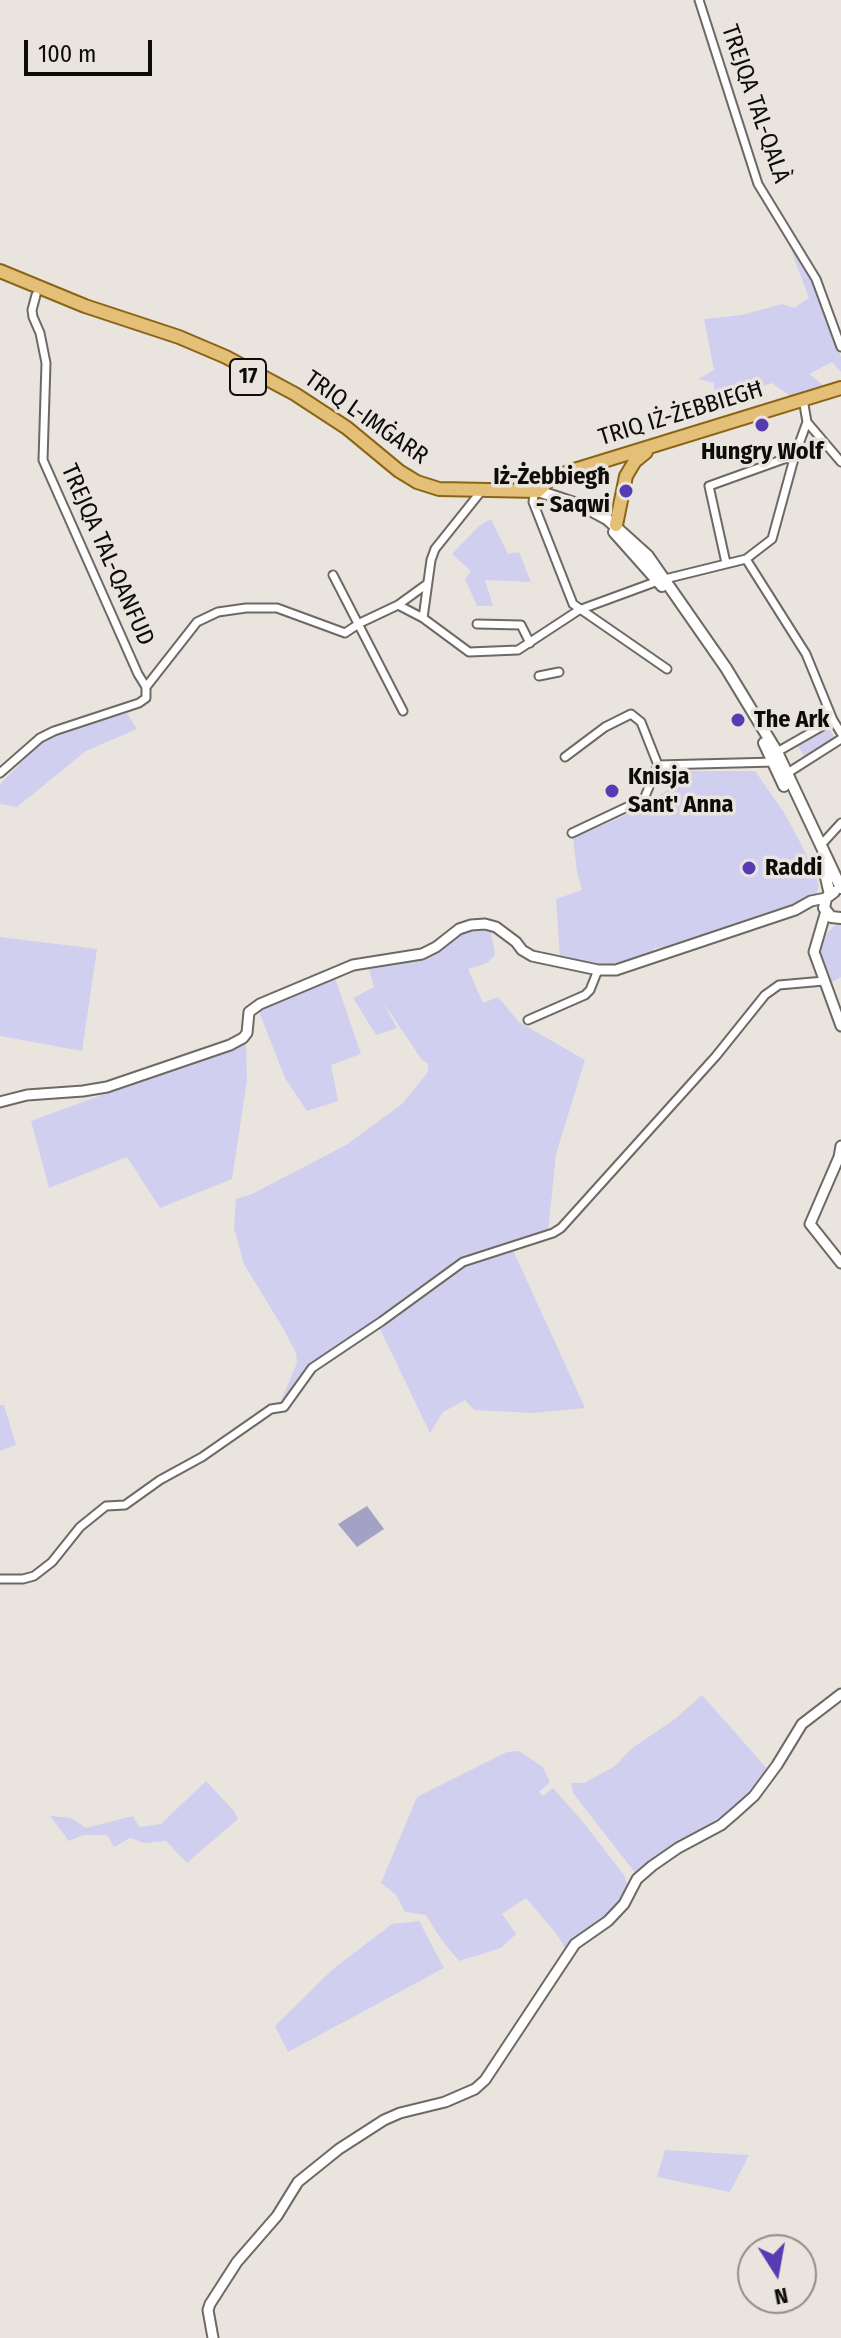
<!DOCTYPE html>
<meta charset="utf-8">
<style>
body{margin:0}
#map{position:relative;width:841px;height:2338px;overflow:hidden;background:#e9e4dd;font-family:"Fira Sans Condensed",sans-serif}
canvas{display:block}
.north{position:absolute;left:737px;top:2234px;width:80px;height:80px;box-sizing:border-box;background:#e9e4dd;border:2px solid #918e89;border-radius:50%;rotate:169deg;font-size:22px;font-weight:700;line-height:32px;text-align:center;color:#0e0c0a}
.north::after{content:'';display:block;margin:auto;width:28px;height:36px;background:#573bb3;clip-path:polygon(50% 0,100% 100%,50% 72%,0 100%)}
.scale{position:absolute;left:24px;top:40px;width:128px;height:36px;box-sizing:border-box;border:4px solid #0e0c0a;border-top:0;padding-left:10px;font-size:24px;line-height:28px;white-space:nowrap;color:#0e0c0a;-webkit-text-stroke:6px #e9e4dd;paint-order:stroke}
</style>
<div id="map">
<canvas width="841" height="2338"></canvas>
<div class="north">N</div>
<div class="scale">100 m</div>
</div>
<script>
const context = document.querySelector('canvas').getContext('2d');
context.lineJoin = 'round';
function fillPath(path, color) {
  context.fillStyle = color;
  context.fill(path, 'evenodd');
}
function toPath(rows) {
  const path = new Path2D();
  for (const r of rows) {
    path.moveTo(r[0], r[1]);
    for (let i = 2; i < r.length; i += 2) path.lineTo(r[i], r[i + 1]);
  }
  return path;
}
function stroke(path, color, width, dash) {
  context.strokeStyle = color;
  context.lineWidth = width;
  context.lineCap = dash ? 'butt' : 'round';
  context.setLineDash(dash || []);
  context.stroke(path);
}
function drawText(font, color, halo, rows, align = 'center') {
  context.font = font + ' "Fira Sans Condensed",sans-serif';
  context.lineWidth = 7;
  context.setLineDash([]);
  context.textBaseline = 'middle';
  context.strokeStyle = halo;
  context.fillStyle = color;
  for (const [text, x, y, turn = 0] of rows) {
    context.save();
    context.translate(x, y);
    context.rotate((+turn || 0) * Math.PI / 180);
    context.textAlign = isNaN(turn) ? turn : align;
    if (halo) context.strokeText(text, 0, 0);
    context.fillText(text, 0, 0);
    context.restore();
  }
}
fillPath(toPath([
 [790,247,807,271,818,295,841,357,841,372,832,362,809,374,823,385,790,396,772,383,749,391,701,399,714,392,714,383,698,379,714,370,704,319,742,315,782,304,794,308,809,298],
 [491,519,508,554,519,552,531,582,485,580,493,606,477,606,465,579,471,571,452,554,479,526],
 [127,713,137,729,86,751,17,807,0,804,0,784,48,736],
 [828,727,835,738,804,756,798,746],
 [681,771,755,771,785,814,803,848,819,885,816,896,742,925,669,947,654,948,651,956,611,967,560,958,556,899,582,890,577,872,573,838,628,814,671,788,666,776],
 [837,924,841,924,841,977,830,983,819,950,821,941,827,933],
 [475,927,491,932,495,955,487,963,468,969,483,1003,498,997,519,1022,585,1060,556,1154,548,1232,462,1259,310,1367,284,1400,280,1403,297,1363,296,1353,284,1330,244,1264,234,1228,236,1199,252,1194,346,1145,402,1104,428,1072,428,1064,422,1060,383,1002,397,1028,376,1035,353,998,374,987,369,969,403,963,434,954,458,934],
 [0,937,97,949,82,1051,0,1036],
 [335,978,361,1054,331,1065,338,1101,307,1111,285,1078,258,1009],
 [246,1042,247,1080,232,1179,160,1208,127,1157,49,1188,31,1121],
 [512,1248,585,1408,533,1413,474,1410,465,1400,443,1412,430,1433,379,1327,463,1265],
 [0,1405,4,1405,16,1445,0,1451],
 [702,1695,770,1772,746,1799,636,1874,573,1793,571,1783,584,1783,615,1766,631,1749,675,1719],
 [519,1751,543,1767,550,1782,539,1792,543,1796,553,1788,583,1822,624,1875,629,1890,620,1906,566,1950,556,1933,526,1898,502,1914,516,1934,501,1948,459,1961,441,1939,426,1915,405,1912,396,1895,381,1883,417,1797,507,1752],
 [206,1781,234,1811,238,1819,187,1863,166,1841,144,1843,130,1838,114,1847,107,1835,83,1835,69,1841,50,1816,71,1818,86,1828,133,1816,139,1827,161,1824],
 [419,1921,444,1968,288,2052,275,2026,333,1969,392,1924],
 [665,2150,749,2155,730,2192,657,2177]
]), '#d1cfef');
fillPath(toPath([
 [367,1506,384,1529,357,1547,338,1524]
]), '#a4a2c4');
const minor = toPath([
 [699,0,758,184,816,279,841,347],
 [36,295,32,310,33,317,40,333,46,363,43,460,138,674,146,687],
 [803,399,807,422,841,462],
 [538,491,534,495,533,502,573,604,667,669],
 [746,559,806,654,833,720,841,733],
 [726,563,709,486,795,455],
 [333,575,403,711],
 [665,579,746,559,772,539,795,455,807,422],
 [398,605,423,618,469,652,518,650,579,610,658,581],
 [423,618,431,560,435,549,479,494],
 [477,624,521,625,530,643],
 [539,676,559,672],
 [146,687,197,622,218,612,246,608,277,608,345,633,360,623,398,605,427,584],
 [777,752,833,720],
 [565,757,605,727,631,714,641,722,658,765],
 [0,773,40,738,54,731,139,703,146,698,146,687],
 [786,774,841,739],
 [572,833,644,799,658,765,775,762],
 [820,846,841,823],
 [528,1020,585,995,590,990,598,970],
 [0,1579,23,1579,34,1576,52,1562,80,1527,106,1506,125,1505,160,1480,202,1457,271,1409,284,1407,312,1368,382,1321,463,1262,553,1233,561,1228,716,1056,765,995,779,985,824,981]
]);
const tertiary = toPath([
 [826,911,814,952,841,1026],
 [0,1102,27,1095,83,1091,107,1087,230,1045,243,1038,247,1033,249,1012,260,1004,353,965,422,954,436,947,459,929,471,925,485,924,496,927,516,942,522,950,532,956,598,970,616,970,795,910,811,901,826,898],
 [841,1146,839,1157,810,1224,841,1263],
 [213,2338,208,2310,210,2304,237,2262,277,2216,298,2182,339,2149,384,2120,400,2113,445,2102,475,2089,485,2080,575,1944,608,1921,624,1904,637,1879,652,1866,678,1848,721,1825,735,1813,754,1796,777,1765,802,1724,841,1694]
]);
const secondary = toPath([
 [538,491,583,506,607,519,648,556,726,668,777,752,841,888],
 [614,532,662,586],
 [764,743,784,786],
 [820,862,825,873,830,895],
 [834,892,826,898,824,908,831,917,841,918]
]);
const primary = toPath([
 [0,271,85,306,179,337,226,357,295,394,347,428,399,471,417,482,439,489,538,491,550,479,571,471,841,388],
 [616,525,626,476,635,461,646,452]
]);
stroke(minor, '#6d6963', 11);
stroke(tertiary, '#6d6963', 13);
stroke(secondary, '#6d6963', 14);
stroke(primary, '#8c6416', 16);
stroke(minor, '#fff', 7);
stroke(tertiary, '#fff', 9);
stroke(secondary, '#fff', 10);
stroke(primary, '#e3bf77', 12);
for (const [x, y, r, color] of [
 [762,425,8,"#573bb3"],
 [626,491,8,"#573bb3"],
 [738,720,8,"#573bb3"],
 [612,791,8,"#573bb3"],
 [749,868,8,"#573bb3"]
]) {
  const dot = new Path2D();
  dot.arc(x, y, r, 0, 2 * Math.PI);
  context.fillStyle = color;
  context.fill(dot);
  stroke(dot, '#e9e4dd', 3);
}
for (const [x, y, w] of [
 [248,377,36]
]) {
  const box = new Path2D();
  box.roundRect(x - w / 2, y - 18, w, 36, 6);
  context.fillStyle = '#e9e4dd';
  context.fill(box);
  stroke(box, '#0e0c0a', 2);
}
drawText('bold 22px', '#0e0c0a', null, [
 ["17",248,377]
]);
drawText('24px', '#0e0c0a', '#e9e4dd', [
 ["TREJQA TAL-QALÀ",755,104,71],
 ["TRIQ IŻ-ŻEBBIEGĦ",681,414,-17],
 ["TRIQ L-IMĠARR",366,418,35],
 ["TREJQA TAL-QANFUD",107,555,66]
]);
drawText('bold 24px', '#0e0c0a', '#e9e4dd', [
 ["Hungry Wolf",762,452,"center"],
 ["Iż-Żebbiegħ",610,477,"right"],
 ["- Saqwi",610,505,"right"],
 ["The Ark",754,720],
 ["Knisja",628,777],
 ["Sant' Anna",628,805],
 ["Raddi",765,868]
], 'left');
</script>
